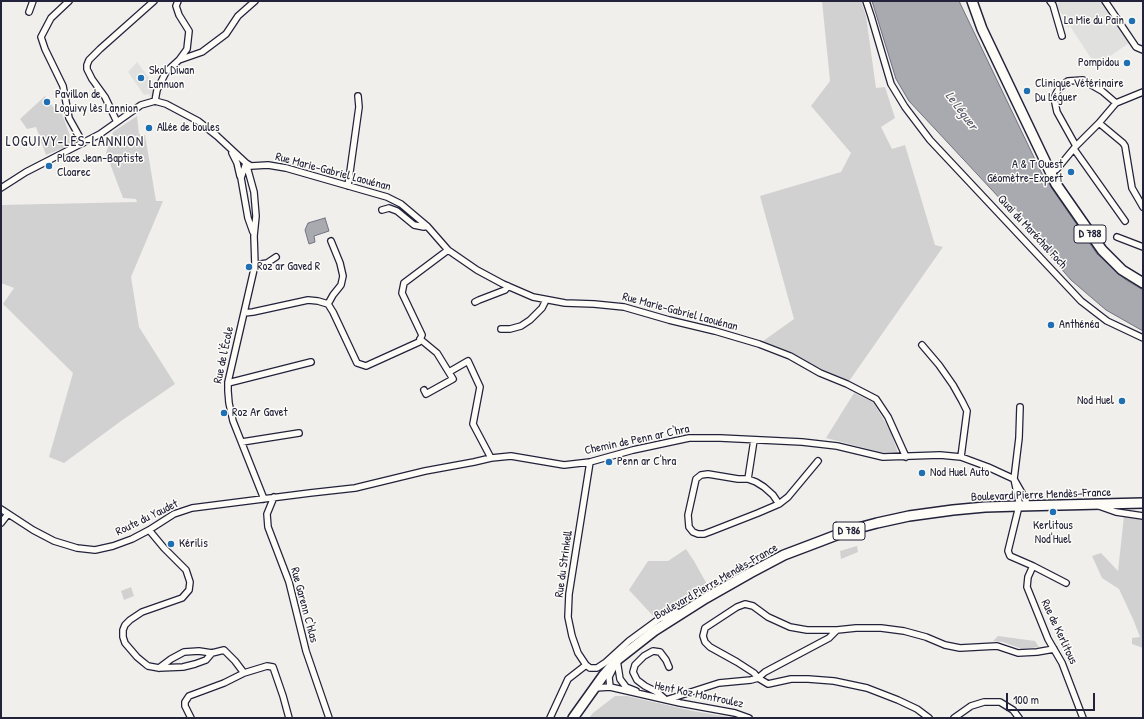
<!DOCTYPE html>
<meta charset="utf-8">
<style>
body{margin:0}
#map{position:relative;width:1144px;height:719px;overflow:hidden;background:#f0efec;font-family:"Patrick Hand",sans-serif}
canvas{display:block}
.frame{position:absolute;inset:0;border:2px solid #22223b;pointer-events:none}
.scale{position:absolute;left:1006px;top:693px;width:89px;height:18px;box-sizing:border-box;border:2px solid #22223b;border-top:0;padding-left:5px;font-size:12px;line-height:14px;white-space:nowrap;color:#22223b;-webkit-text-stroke:3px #fdfcf7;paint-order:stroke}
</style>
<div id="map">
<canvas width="1144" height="719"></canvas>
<div class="frame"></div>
<div class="scale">100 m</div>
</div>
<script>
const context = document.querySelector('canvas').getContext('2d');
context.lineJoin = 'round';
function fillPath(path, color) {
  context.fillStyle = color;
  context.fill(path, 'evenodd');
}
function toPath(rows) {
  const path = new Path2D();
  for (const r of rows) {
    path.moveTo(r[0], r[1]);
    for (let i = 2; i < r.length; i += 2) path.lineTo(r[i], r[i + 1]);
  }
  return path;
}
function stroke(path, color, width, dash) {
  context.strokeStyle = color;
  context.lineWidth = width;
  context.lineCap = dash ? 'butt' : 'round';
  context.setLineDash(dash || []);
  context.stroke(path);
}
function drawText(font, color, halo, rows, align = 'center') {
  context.font = font + ' "Patrick Hand",sans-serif';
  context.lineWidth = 3;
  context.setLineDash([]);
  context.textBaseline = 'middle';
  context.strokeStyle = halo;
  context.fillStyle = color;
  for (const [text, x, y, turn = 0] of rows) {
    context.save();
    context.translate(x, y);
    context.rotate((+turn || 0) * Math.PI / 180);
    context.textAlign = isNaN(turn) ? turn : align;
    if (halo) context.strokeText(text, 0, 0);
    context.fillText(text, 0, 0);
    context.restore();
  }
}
fillPath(toPath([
 [1061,1,1102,1,1129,43,1096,66,1070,26,1068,28,1063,21,1066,19,1056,6],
 [137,62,155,86,152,96,150,97,149,94,144,95,128,72]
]), '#e0e0df');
fillPath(toPath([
 [822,1,861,1,866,16,876,88,885,87,895,118,881,127,892,149,905,145,935,245,943,247,847,384,759,344,794,319,760,196,841,172,851,153,811,106,830,81],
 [45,96,57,112,61,111,73,144,46,155,36,127,27,129,20,119],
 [137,116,139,134,142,136,145,135,156,201,163,201,131,277,139,327,175,384,121,421,64,463,49,457,73,373,3,304,14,288,1,283,1,205,137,202,136,199,123,198,106,153,113,132],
 [854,393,873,402,891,432,898,453,884,453,826,438],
 [1124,516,1143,520,1143,648,1132,644,1132,638,1140,637,1133,619,1119,589,1102,578,1092,556,1101,553,1118,571],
 [857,546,858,552,841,559,840,551],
 [686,549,694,561,708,586,655,618,629,590,648,561,668,561],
 [131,587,134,596,124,600,121,591],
 [998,636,1035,641,1039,647,1022,649,1003,642,993,641],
 [615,696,627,696,693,711,734,718,589,718,593,713]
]), '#d2d1d1');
const water = toPath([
 [872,1,959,1,1041,172,1055,193,1097,254,1126,280,1143,290,1143,331,1106,310,1071,280,1046,251,1050,247,1008,201,1005,204,909,101,896,79,872,1],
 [325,218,329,231,314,236,315,242,309,244,305,230,308,223,325,218]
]);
fillPath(water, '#a9a9b0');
stroke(water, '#737381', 1);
fillPath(toPath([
 [1008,201,1050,246,1044,252,1044,250,1047,246,1008,203,1005,205,1003,205]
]), '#f0efec');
const minor = toPath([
 [69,1,51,18,41,37,45,49,63,86,69,118,83,143],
 [178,1,176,6,179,15,189,31,187,49,179,60],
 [866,1,871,16,891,84,905,107,930,140,1081,301,1107,321,1143,338],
 [1050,1,1053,5,1062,36],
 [1105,1,1136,47,1143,50],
 [29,12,33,1],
 [155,101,157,90,166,72,179,60,202,52,226,34,238,16,255,1],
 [117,122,105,97,92,79,87,69,87,65,89,60,100,49,154,1],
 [1099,123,1123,143,1125,146,1132,188,1143,207],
 [1076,146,1057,112,1054,98,1059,88,1068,81,1083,80,1102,91,1116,103],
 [1074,149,1125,221],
 [232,153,237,163,240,176],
 [246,163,251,166,268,165,286,168,387,197,401,204,427,226,448,250,477,270,503,284,533,297,565,303,594,304,624,307,669,320,715,331,759,344,790,356,820,373,847,384,876,399,888,417,906,457],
 [246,163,241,178,248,218,253,232],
 [1050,173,1057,169,1076,146,1099,123,1116,103,1143,92],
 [348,186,359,107,358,96],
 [1,188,26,172,100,134,141,105,155,101,166,104,198,121,217,136,246,163,254,192,256,216,254,236,255,265,228,382,228,391,229,403,233,421,264,499],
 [382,210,389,208,397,211,414,225,424,227,427,226],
 [1117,237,1143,247],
 [255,265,267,263,276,257],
 [475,302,479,300,505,290,508,286],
 [328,304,333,295,341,285,343,276,340,263,331,241],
 [244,313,253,312,308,300,318,301,328,304,333,312,357,363,366,366,419,342,422,335,402,293,404,283,448,250],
 [501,329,510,329,521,326,530,320,542,308,546,300],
 [420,339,437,353,453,379,426,394,424,390],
 [922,345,939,365,953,385,962,401,967,411,961,457],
 [449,372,468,361,480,387,473,424,491,458],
 [228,383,311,362],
 [1020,407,1019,438,1014,479,1019,502,1019,506,1008,551,1010,556,1033,566],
 [242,442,299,433],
 [748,479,756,482,764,487,773,495,779,504,758,513,712,531,704,534,698,534,693,532,689,527,688,515,696,479,701,475,708,474,738,479,748,479,754,440],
 [274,497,267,514,268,527,289,582,306,651,329,718],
 [779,504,788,497,818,461],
 [1099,506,1116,512,1143,516],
 [1,509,33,530,54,541,77,548,95,550,113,546,132,539,149,530,174,514,192,508,310,493,355,488,425,471,474,462,491,458,511,456,564,465,590,462,633,450,689,438,720,438,802,442,837,446,883,457,940,455,961,457,988,467,1014,479,1022,493,1026,501,1027,506],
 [1,523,8,514],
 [149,530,164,548,186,570,190,582,189,590,182,598,142,612,130,620,125,625,123,630,123,637,125,643,137,657,143,662,148,666,159,668,183,667,195,664,206,660,212,653],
 [1066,583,1033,566,1028,577,1027,587,1048,639,1062,663,1083,718],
 [837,630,807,630,790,627,768,617,753,606,745,604,737,607,705,628,703,636,705,642,710,647,737,662,754,673,758,678,768,684,791,679,808,679,834,681,867,688,898,700,917,709,929,718],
 [617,660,620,679,626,687,636,691],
 [586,665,578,653,572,636,568,617,569,594,590,462],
 [586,665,590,668,597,668,606,662,629,641,659,619,677,612],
 [669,667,666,660,660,652,653,651,644,656,635,665,633,672,637,680,645,686,657,692,666,700,719,683,751,680,758,678,765,672,829,638,837,630,856,628,881,628,904,631,926,637,945,645,960,648,997,646,1018,653,1037,652,1054,649],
 [159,668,171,659,184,652,199,651,212,653,224,650,235,661,244,673,224,683,189,696,185,702,185,706,191,718],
 [613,669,609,677,610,687,680,703,735,713,749,718],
 [244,673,267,666,273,667,283,696,289,718],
 [595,688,610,687],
 [550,718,568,679,586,665],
 [954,718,971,706,984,702,1000,702,1013,710,1019,718]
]);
const primary = toPath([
 [972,1,982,29,1056,184,1102,250,1122,270,1143,283],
 [573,718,603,676,617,660,654,631,706,598,750,573,784,555,821,541,847,531,877,523,909,516,953,510,985,507,1019,506,1143,503]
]);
stroke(minor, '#22223b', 8);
stroke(primary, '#22223b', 12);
stroke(minor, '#fdfcf7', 5.5);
stroke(primary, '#fdfcf7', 9);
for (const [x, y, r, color] of [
 [1132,21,4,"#1f6fb2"],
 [1127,63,4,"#1f6fb2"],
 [141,78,4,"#1f6fb2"],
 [1027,91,4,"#1f6fb2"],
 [47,102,4,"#1f6fb2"],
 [149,128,4,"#1f6fb2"],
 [49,166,4,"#1f6fb2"],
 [1071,172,4,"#1f6fb2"],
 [249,267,4,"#1f6fb2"],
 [1051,325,4,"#1f6fb2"],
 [1122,401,4,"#1f6fb2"],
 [224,413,4,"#1f6fb2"],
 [609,462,4,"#1f6fb2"],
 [922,473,4,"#1f6fb2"],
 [1053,512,4,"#1f6fb2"],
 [171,544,4,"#1f6fb2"]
]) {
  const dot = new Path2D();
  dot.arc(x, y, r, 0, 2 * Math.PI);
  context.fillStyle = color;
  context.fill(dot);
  stroke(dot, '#fdfcf7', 1.5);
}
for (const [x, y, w] of [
 [1090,234,32],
 [849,531,32]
]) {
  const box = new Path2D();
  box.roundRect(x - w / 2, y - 9, w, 18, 3);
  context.fillStyle = '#fdfcf7';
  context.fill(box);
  stroke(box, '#22223b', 1);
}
drawText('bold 11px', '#22223b', null, [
 ["D 788",1090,234],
 ["D 786",849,531]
]);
drawText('12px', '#22223b', '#fdfcf7', [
 ["La Mie du Pain",1124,21,"right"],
 ["Pompidou",1119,63,"right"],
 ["Skol Diwan",149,71],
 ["Lannuon",149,85],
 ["Clinique Vétérinaire",1035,84],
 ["Du Léguer",1035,98],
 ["Pavillon de",55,95],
 ["Loguivy lès Lannion",55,109],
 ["Allée de boules",157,128],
 ["Place Jean-Baptiste",57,159],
 ["Cloarec",57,173],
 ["A & T Ouest",1063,165,"right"],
 ["Géomètre-Expert",1063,179,"right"],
 ["Roz ar Gaved R",257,267],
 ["Anthénéa",1059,325],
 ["Nod Huel",1114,401,"right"],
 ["Roz Ar Gavet",232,413],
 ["Penn ar C'hra",617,462],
 ["Nod Huel Auto",930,473],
 ["Kerlitous",1053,526,"center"],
 ["Nod'Huel",1053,540,"center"],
 ["Kérilis",179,544]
], 'left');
drawText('12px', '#22223b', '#fdfcf7', [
 ["Rue Marie-Gabriel Laouénan",333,172,15],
 ["Quai du Maréchal Foch",1032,232,47],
 ["Rue Marie-Gabriel Laouénan",680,312,15],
 ["Rue de l'École",224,355,-78],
 ["Chemin de Penn ar C'hra",637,440,-12],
 ["Boulevard Pierre Mendès-France",1041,495,-2],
 ["Route du Yaudet",147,518,-26],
 ["Rue du Strinkell",564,564,-82],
 ["Boulevard Pierre Mendès-France",716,582,-30],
 ["Rue Garenn C'hlas",304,605,75],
 ["Rue de Kerlitous",1059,632,65],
 ["Hent Koz Montroulez",699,695,12]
]);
drawText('italic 13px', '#58586a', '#fdfcf7', [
 ["Le Léguer",961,111,53]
]);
context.letterSpacing = '1px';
drawText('14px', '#22223b', '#fdfcf7', [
 ["LOGUIVY-LÈS-LANNION",75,142]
]);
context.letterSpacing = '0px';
</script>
